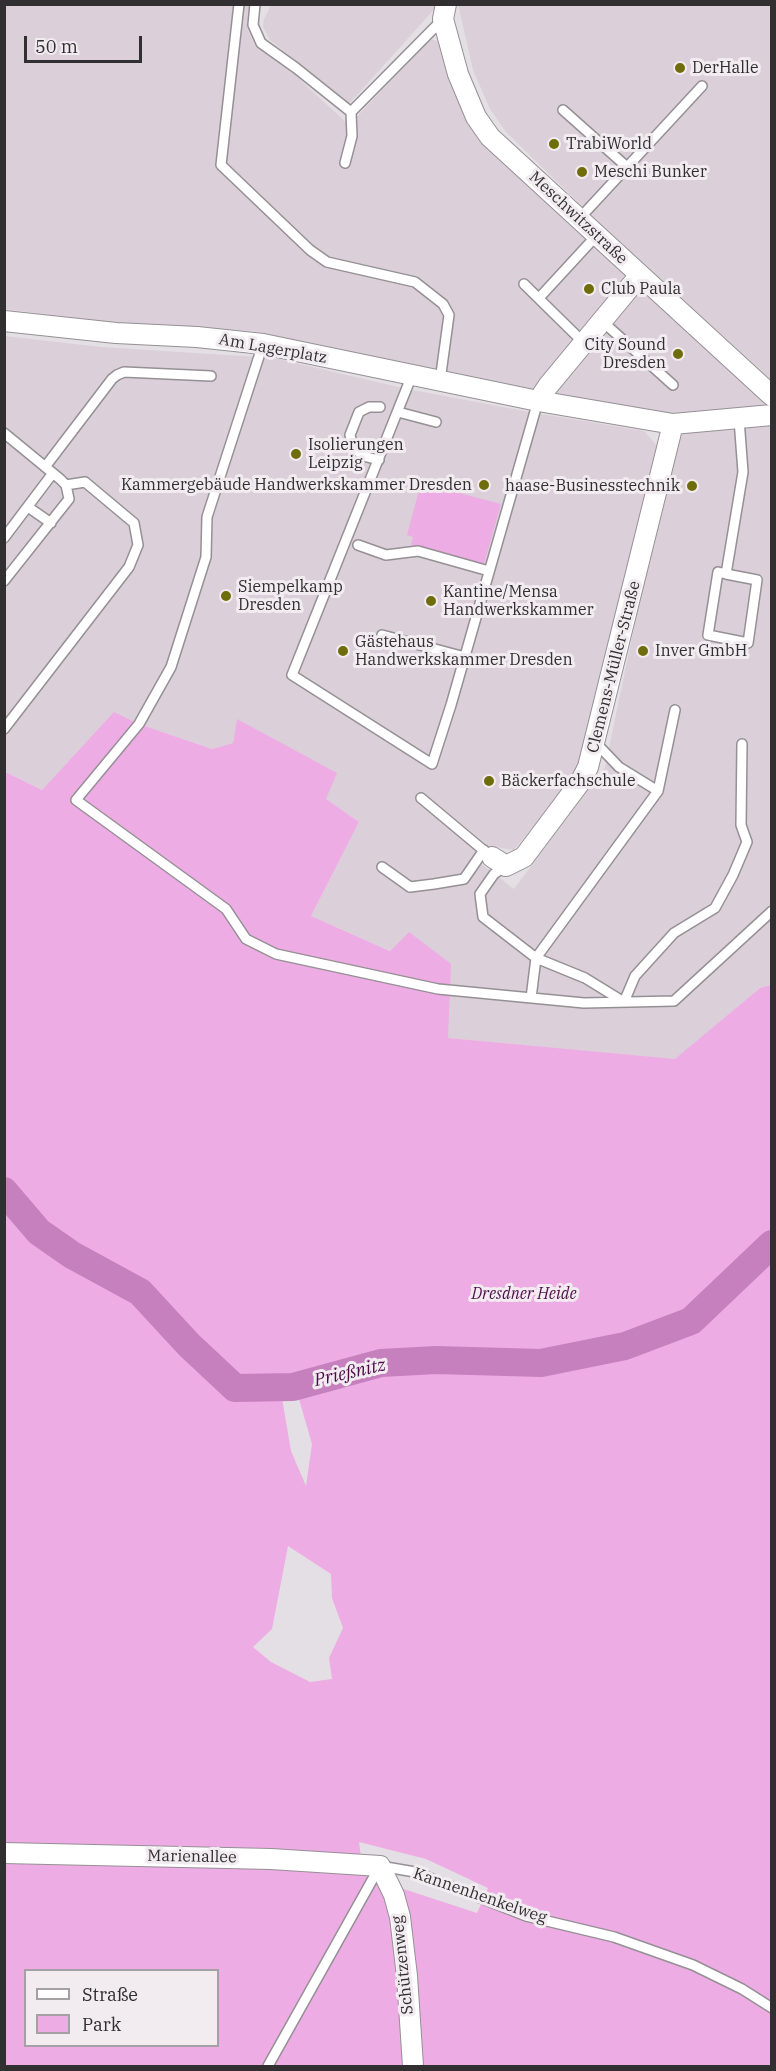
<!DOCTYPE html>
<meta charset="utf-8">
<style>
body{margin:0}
#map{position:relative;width:776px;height:2071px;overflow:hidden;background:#e4dfe4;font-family:"IBM Plex Serif",serif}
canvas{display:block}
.frame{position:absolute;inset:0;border:6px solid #322f31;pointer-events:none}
.legend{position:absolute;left:24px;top:1969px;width:195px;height:78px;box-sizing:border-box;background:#f2ecf1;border:2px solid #a5a0a4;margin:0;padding:8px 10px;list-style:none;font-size:18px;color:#322f31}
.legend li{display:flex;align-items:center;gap:12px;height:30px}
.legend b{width:30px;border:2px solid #a5a0a4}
.scale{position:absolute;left:24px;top:36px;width:118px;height:27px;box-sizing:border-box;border:3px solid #322f31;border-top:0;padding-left:8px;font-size:18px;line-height:21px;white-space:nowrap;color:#322f31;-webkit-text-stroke:4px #f2ecf1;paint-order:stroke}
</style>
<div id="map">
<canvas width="776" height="2071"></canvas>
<div class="frame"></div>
<ul class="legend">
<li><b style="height:8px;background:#fff"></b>Straße</li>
<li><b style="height:16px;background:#eeace5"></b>Park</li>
</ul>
<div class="scale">50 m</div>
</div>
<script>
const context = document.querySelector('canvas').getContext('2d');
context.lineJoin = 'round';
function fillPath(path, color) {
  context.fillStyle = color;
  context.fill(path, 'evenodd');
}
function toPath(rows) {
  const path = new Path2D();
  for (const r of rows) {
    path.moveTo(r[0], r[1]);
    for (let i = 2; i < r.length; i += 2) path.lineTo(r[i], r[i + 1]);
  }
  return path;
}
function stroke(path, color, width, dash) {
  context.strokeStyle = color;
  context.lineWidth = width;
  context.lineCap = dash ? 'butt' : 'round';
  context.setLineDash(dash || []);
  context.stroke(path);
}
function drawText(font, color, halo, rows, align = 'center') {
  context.font = font + ' "IBM Plex Serif",serif';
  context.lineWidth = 6;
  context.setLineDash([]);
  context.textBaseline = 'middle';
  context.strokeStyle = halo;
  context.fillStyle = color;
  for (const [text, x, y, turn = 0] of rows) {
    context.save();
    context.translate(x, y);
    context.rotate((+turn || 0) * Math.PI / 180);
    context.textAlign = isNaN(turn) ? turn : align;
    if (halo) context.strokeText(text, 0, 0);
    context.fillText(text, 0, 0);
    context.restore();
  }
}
fillPath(toPath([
 [458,4,771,5,771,391,506,132,490,109,473,70],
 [5,5,250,5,247,28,254,44,297,77,349,125,430,39,444,43,473,119,771,406,673,419,516,391,456,373,252,331,98,321,5,309],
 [271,5,438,5,348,105,270,40,263,27,264,19],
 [4,336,101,347,274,358,407,389,535,413,644,431,659,448,583,765,514,850,489,846,421,791,417,798,485,855,480,863,514,889,605,767,645,575,678,430,771,420,771,985,760,988,675,1060,448,1038,391,951,311,916,359,822,326,799,336,773,237,720,233,743,212,749,139,724,114,713,42,790,5,771]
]), '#dbcfd9');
fillPath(toPath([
 [421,483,501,504,484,564,411,545,413,537,407,535],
 [114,712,139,724,212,749,233,743,237,719,337,773,326,799,359,822,311,916,390,951,409,932,451,964,448,1038,675,1059,760,988,771,985,771,2066,5,2066,4,771,42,790],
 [282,1398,299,1399,312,1444,306,1486,291,1451],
 [288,1546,331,1574,332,1598,343,1628,329,1658,332,1679,310,1682,271,1662,253,1647,272,1629],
 [359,1842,426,1859,488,1888,477,1913,367,1877,362,1864],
 [26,1970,218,1970,218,2046,26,2046]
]), '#eeace5');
stroke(toPath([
 [4,1191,39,1232,72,1255,140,1292,189,1345,235,1388,293,1387,381,1363,436,1360,541,1363,625,1346,691,1321,772,1244]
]), '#c580bd', 28);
const lane = toPath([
 [239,4,221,165,310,250,327,262,415,282,443,304,449,315,440,381],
 [255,4,253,25,261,43,296,68,351,112,352,136,345,163],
 [563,110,627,167],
 [351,112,443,19],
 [579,219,702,86],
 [524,284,584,343],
 [539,298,597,235],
 [602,321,673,385],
 [263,344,207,517,206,557,171,667,139,724,76,800,226,909,246,939,276,954,438,989,584,1003,674,1001,772,911],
 [412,375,292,675,432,764,451,705,538,401],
 [398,412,436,422],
 [4,433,60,479,66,485,69,499,4,581],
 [379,460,363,456,353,447,350,435,359,412,369,407,380,407],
 [45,467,112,379,117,375,124,372,211,376],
 [28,507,51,523],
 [4,538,53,473],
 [358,545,386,555,418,551,489,571],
 [726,574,718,572,708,635,748,643,757,580,726,574,743,472,739,419],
 [382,635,465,657],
 [4,729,129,567,138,545,134,523,85,482,66,485],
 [595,742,619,767,658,791],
 [421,798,488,854],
 [506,866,494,874,480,894,483,917,536,958,658,791,675,710],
 [382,867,410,887,434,884,464,879,484,850],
 [531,998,536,958,585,978,624,1002,635,976,674,933,715,908,733,875,747,842,741,825,742,744],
 [268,2066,380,1866,415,1872,526,1916,614,1937,693,1965,742,1989,772,2008]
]);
const street = toPath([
 [446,4,443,19,458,74,476,117,490,137,772,396],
 [4,321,116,333,197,337,263,344,538,401,673,424,772,415],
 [538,401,548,386,640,275],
 [492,857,506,866,524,857,581,781,588,767,673,424],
 [4,1853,271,1859,380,1866,394,1895,400,1917,407,1976,413,2066]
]);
stroke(lane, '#959094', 12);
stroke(street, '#959094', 22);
stroke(lane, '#fff', 9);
stroke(street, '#fff', 20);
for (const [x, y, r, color] of [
 [680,68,6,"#6f6c0b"],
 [554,144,6,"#6f6c0b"],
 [582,172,6,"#6f6c0b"],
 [589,289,6,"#6f6c0b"],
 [678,354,6,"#6f6c0b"],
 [296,454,6,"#6f6c0b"],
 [484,485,6,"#6f6c0b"],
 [692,486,6,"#6f6c0b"],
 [226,596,6,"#6f6c0b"],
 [431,601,6,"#6f6c0b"],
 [343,651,6,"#6f6c0b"],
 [643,651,6,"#6f6c0b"],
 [489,781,6,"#6f6c0b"]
]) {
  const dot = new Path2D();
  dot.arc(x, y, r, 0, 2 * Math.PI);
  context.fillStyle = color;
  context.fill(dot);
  stroke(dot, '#f2ecf1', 2);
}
drawText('16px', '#322f31', '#f2ecf1', [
 ["DerHalle",692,68],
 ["TrabiWorld",566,144],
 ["Meschi Bunker",594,172],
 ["Club Paula",601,289],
 ["City Sound",666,345,"right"],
 ["Dresden",666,363,"right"],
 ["Isolierungen",308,445],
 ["Leipzig",308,463],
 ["Kammergebäude Handwerkskammer Dresden",472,485,"right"],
 ["haase-Businesstechnik",680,486,"right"],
 ["Siempelkamp",238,587],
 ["Dresden",238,605],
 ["Kantine/Mensa",443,592],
 ["Handwerkskammer",443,610],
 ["Gästehaus",355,642],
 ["Handwerkskammer Dresden",355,660],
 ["Inver GmbH",655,651],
 ["Bäckerfachschule",501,781]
], 'left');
drawText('16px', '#322f31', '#f2ecf1', [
 ["Meschwitzstraße",578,218,43],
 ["Am Lagerplatz",273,349,10],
 ["Clemens-Müller-Straße",614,667,-76],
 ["Marienallee",192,1857,1],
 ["Kannenhenkelweg",480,1896,19],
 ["Schützenweg",403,1965,-96]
]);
drawText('italic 16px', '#4e104a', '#f2ecf1', [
 ["Dresdner Heide",524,1294]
]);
drawText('italic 18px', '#4a0a46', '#f2ecf1', [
 ["Prießnitz",350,1373,-13]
]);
</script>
